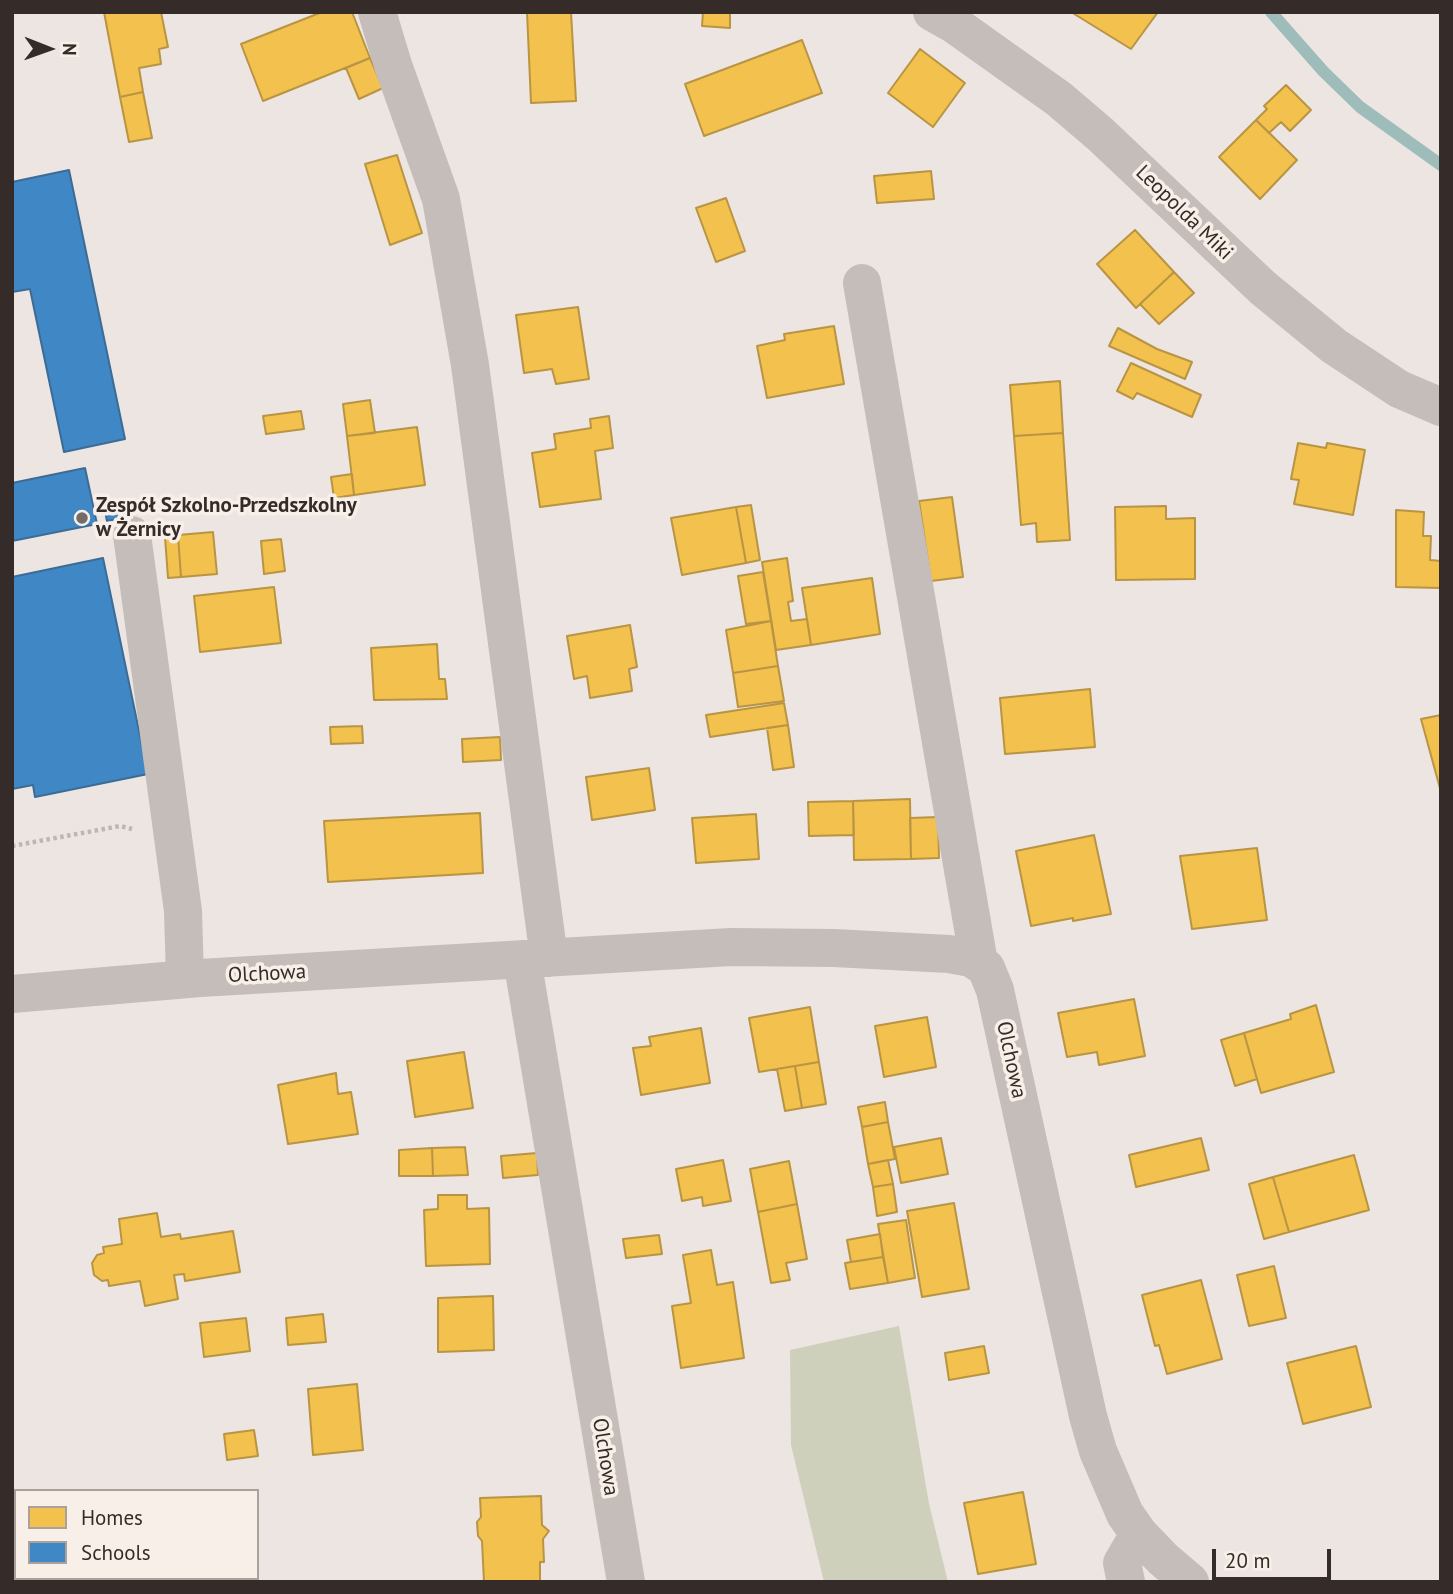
<!DOCTYPE html>
<meta charset="utf-8">
<style>
body{margin:0}
#map{position:relative;width:1453px;height:1594px;overflow:hidden;background:#ece5e1;font-family:"PT Sans",sans-serif}
canvas{display:block}
.frame{position:absolute;inset:0;border:14px solid #352b28;pointer-events:none}
.legend{position:absolute;left:14px;top:1489px;width:245px;height:91px;box-sizing:border-box;background:#f8efe8;border:2px solid #aaa19b;margin:0;padding:9px 12px;list-style:none;font-size:21px;color:#352b28}
.legend li{display:flex;align-items:center;gap:14px;height:35px}
.legend b{width:35px;border:2px solid #aaa19b}
.north{position:absolute;left:14px;top:14px;width:70px;height:70px;-webkit-text-stroke:5px #f8efe8;paint-order:stroke;rotate:91deg;font-size:19px;font-weight:700;line-height:28px;text-align:center;color:#352b28}
.north::after{content:'';display:block;margin:auto;width:24px;height:32px;background:#352b28;clip-path:polygon(50% 0,100% 100%,50% 72%,0 100%)}
.scale{position:absolute;left:1212px;top:1549px;width:119px;height:32px;box-sizing:border-box;border:4px solid #352b28;border-top:0;padding-left:9px;font-size:21px;line-height:24px;white-space:nowrap;color:#352b28;-webkit-text-stroke:5px #f8efe8;paint-order:stroke}
</style>
<div id="map">
<canvas width="1453" height="1594"></canvas>
<div class="frame"></div>
<ul class="legend">
<li><b style="height:19px;background:#f2c14e"></b>Homes</li>
<li><b style="height:19px;background:#3f88c5"></b>Schools</li>
</ul>
<div class="north">N</div>
<div class="scale">20 m</div>
</div>
<script>
const context = document.querySelector('canvas').getContext('2d');
context.lineJoin = 'round';
function fillPath(path, color) {
  context.fillStyle = color;
  context.fill(path, 'evenodd');
}
function toPath(rows) {
  const path = new Path2D();
  for (const r of rows) {
    path.moveTo(r[0], r[1]);
    for (let i = 2; i < r.length; i += 2) path.lineTo(r[i], r[i + 1]);
  }
  return path;
}
function stroke(path, color, width, dash) {
  context.strokeStyle = color;
  context.lineWidth = width;
  context.lineCap = dash ? 'butt' : 'round';
  context.setLineDash(dash || []);
  context.stroke(path);
}
function drawText(font, color, halo, rows, align = 'center') {
  context.font = font + ' "PT Sans",sans-serif';
  context.lineWidth = 7;
  context.setLineDash([]);
  context.textBaseline = 'middle';
  context.strokeStyle = halo;
  context.fillStyle = color;
  for (const [text, x, y, turn = 0] of rows) {
    context.save();
    context.translate(x, y);
    context.rotate((+turn || 0) * Math.PI / 180);
    context.textAlign = isNaN(turn) ? turn : align;
    if (halo) context.strokeText(text, 0, 0);
    context.fillText(text, 0, 0);
    context.restore();
  }
}
fillPath(toPath([
 [899,1326,929,1504,948,1582,824,1582,791,1445,790,1350]
]), '#cfd0bb');
const homes = toPath([
 [104,12,161,12,168,47,159,49,161,64,139,68,143,92,120,97,104,12],
 [322,12,352,12,370,58,263,101,241,44,322,12],
 [527,12,571,12,576,101,531,103,527,12],
 [703,12,730,12,730,28,702,26,703,12],
 [1071,12,1158,12,1131,49,1071,12],
 [802,40,822,93,704,136,685,84,802,40],
 [920,49,965,83,933,127,888,93,920,49],
 [370,58,383,88,359,99,346,68,370,58],
 [1286,85,1311,110,1290,131,1281,122,1269,133,1256,120,1267,109,1264,106,1286,85],
 [143,92,152,138,129,142,120,97,143,92],
 [1256,120,1297,160,1260,199,1219,157,1256,120],
 [397,155,422,233,390,245,365,164,397,155],
 [931,171,934,199,877,203,874,176,931,171],
 [726,198,745,251,716,262,696,208,726,198],
 [1135,230,1174,272,1136,308,1097,264,1135,230],
 [1174,272,1194,293,1159,324,1140,304,1174,272],
 [578,307,589,379,556,384,552,369,524,373,516,315,578,307],
 [834,326,844,384,767,398,757,346,785,340,784,334,834,326],
 [1118,328,1157,349,1192,362,1185,379,1109,346,1118,328],
 [1131,363,1201,395,1192,417,1137,393,1133,399,1117,391,1131,363],
 [1060,381,1063,433,1014,436,1010,385,1060,381],
 [370,400,375,433,347,436,343,404,370,400],
 [301,411,304,429,266,434,263,416,301,411],
 [609,416,613,448,595,451,601,499,540,507,532,453,556,449,554,434,591,428,590,419,609,416],
 [417,427,425,485,354,495,347,436,417,427],
 [1063,433,1070,540,1037,542,1036,523,1021,525,1014,436,1063,433],
 [1298,443,1326,448,1327,443,1365,450,1353,515,1294,504,1299,480,1291,479,1298,443],
 [352,474,354,495,334,498,331,477,352,474],
 [952,497,963,577,931,581,919,501,952,497],
 [751,505,760,560,746,563,736,507,751,505],
 [1166,506,1166,519,1195,518,1195,579,1116,580,1115,507,1166,506],
 [736,507,746,563,682,575,671,518,736,507],
 [1396,510,1424,512,1423,536,1431,536,1430,560,1441,561,1441,588,1396,587,1396,510],
 [213,532,217,574,181,577,178,535,213,532],
 [178,535,181,577,168,578,165,537,178,535],
 [281,539,285,571,264,574,261,541,281,539],
 [787,558,793,601,788,602,791,621,807,619,811,645,776,650,762,562,787,558],
 [763,572,771,621,746,624,738,576,763,572],
 [872,578,880,634,811,645,802,588,872,578],
 [274,587,281,643,200,652,194,596,274,587],
 [771,621,778,666,733,673,726,630,771,621],
 [630,625,637,667,629,669,632,691,590,698,587,676,574,679,567,636,630,625],
 [437,644,439,679,445,679,447,699,374,700,371,648,437,644],
 [778,666,784,701,738,707,733,673,778,666],
 [1090,689,1095,747,1005,754,1000,698,1090,689],
 [784,703,788,725,710,737,706,715,784,703],
 [1441,715,1441,792,1421,719,1441,715],
 [788,725,794,767,773,770,767,728,788,725],
 [362,726,363,743,331,744,330,727,362,726],
 [500,737,501,760,463,762,462,739,500,737],
 [649,768,655,810,592,820,586,777,649,768],
 [910,799,911,859,854,860,853,801,910,799],
 [853,801,854,835,809,836,808,802,853,801],
 [480,813,483,873,328,882,324,821,480,813],
 [756,814,759,859,696,863,692,818,756,814],
 [938,817,939,858,911,859,910,818,938,817],
 [1094,835,1111,914,1073,921,1073,918,1031,926,1016,851,1094,835],
 [1257,848,1267,920,1192,929,1180,856,1257,848],
 [1134,999,1145,1056,1099,1065,1097,1052,1067,1057,1058,1013,1134,999],
 [1316,1005,1334,1072,1261,1093,1244,1033,1291,1019,1290,1014,1316,1005],
 [810,1007,819,1062,759,1072,749,1018,810,1007],
 [927,1017,936,1067,884,1077,875,1026,927,1017],
 [701,1028,710,1083,641,1095,633,1048,651,1046,649,1037,701,1028],
 [1244,1033,1257,1079,1235,1086,1221,1040,1244,1033],
 [464,1052,473,1108,415,1117,407,1061,464,1052],
 [819,1062,826,1104,802,1108,795,1066,819,1062],
 [795,1066,802,1108,785,1111,777,1069,795,1066],
 [336,1073,338,1094,351,1092,358,1134,288,1144,278,1085,336,1073],
 [885,1102,888,1122,862,1127,858,1107,885,1102],
 [888,1122,895,1159,868,1164,862,1127,888,1122],
 [941,1138,948,1174,901,1183,894,1147,941,1138],
 [1201,1138,1209,1170,1136,1187,1129,1155,1201,1138],
 [465,1147,468,1175,433,1176,432,1148,465,1147],
 [432,1148,433,1176,399,1176,399,1150,432,1148],
 [537,1153,538,1175,503,1178,501,1156,537,1153],
 [1354,1155,1369,1210,1289,1232,1273,1177,1354,1155],
 [723,1160,731,1201,703,1206,702,1197,682,1201,676,1169,723,1160],
 [888,1160,893,1184,873,1187,868,1164,888,1160],
 [789,1161,797,1204,758,1212,750,1169,789,1161],
 [1273,1177,1289,1232,1264,1239,1249,1184,1273,1177],
 [893,1184,897,1212,877,1216,873,1187,893,1184],
 [438,1195,467,1195,467,1209,489,1208,490,1264,426,1266,424,1210,438,1209,438,1195],
 [954,1203,969,1289,922,1297,907,1211,954,1203],
 [797,1204,807,1259,786,1263,790,1280,771,1283,758,1212,797,1204],
 [157,1213,161,1237,180,1234,181,1239,233,1231,240,1272,185,1281,184,1274,174,1275,178,1299,145,1306,140,1281,109,1286,108,1280,102,1281,94,1275,92,1263,97,1255,104,1253,103,1247,122,1244,119,1219,157,1213],
 [906,1220,915,1278,888,1283,878,1224,906,1220],
 [880,1234,883,1257,851,1262,847,1240,880,1234],
 [659,1235,662,1254,626,1258,623,1239,659,1235],
 [711,1250,717,1285,733,1282,744,1358,681,1368,672,1306,691,1303,683,1255,711,1250],
 [883,1257,888,1283,850,1289,845,1263,883,1257],
 [1274,1266,1286,1318,1249,1326,1237,1275,1274,1266],
 [1201,1280,1222,1359,1167,1374,1159,1345,1155,1346,1142,1295,1201,1280],
 [493,1296,494,1350,438,1352,438,1298,493,1296],
 [323,1314,326,1342,288,1345,286,1318,323,1314],
 [246,1318,250,1351,204,1357,200,1323,246,1318],
 [984,1346,989,1373,949,1380,945,1353,984,1346],
 [1356,1346,1371,1407,1303,1424,1287,1363,1356,1346],
 [357,1384,363,1450,313,1455,308,1389,357,1384],
 [254,1430,258,1456,227,1460,224,1434,254,1430],
 [1023,1492,1036,1564,978,1574,964,1503,1023,1492],
 [541,1496,542,1525,549,1531,543,1539,544,1562,540,1562,540,1582,484,1582,482,1541,478,1536,477,1522,481,1517,480,1498,541,1496],
 [93,1578,161,1578,162,1582,94,1582,93,1578]
]);
fillPath(homes, '#f2c14e');
stroke(homes, '#b99443', 2);
const schools = toPath([
 [69,170,125,439,64,452,30,289,12,292,12,182,69,170],
 [85,468,97,524,12,541,12,483,85,468],
 [125,503,127,517,107,521,104,507,125,503],
 [103,558,148,774,35,797,33,785,12,789,12,577,103,558]
]);
fillPath(schools, '#3f88c5');
stroke(schools, '#3c6c96', 2);
stroke(toPath([
 [1271,12,1323,71,1360,107,1441,165]
]), '#9ebdba', 12);
stroke(toPath([
 [12,846,120,826,132,829]
]), '#bdb6b2', 4.5, [3.5, 3.5]);
stroke(toPath([
 [377,12,393,65,441,199,470,365,549,958],
 [932,12,955,25,1059,99,1100,134,1263,288,1334,346,1399,389,1441,407],
 [862,283,979,963],
 [132,535,183,911,185,979],
 [522,959,626,1582],
 [12,994,200,978,731,947,834,948,949,954,971,958,986,968,995,990,1088,1416,1098,1451,1125,1514,1139,1534,1163,1559,1190,1582],
 [1126,1582,1122,1563,1139,1534]
]), '#c5bdb9', 38);
for (const [x, y, r, color] of [
 [82,518,7,"#756c69"]
]) {
  const dot = new Path2D();
  dot.arc(x, y, r, 0, 2 * Math.PI);
  context.fillStyle = color;
  context.fill(dot);
  stroke(dot, '#f8efe8', 2.5);
}
drawText('21px', '#352b28', '#f8efe8', [
 ["Leopolda Miki",1184,213,44],
 ["Olchowa",267,974,-3],
 ["Olchowa",1011,1060,78],
 ["Olchowa",605,1457,81]
]);
drawText('bold 21px', '#352b28', '#f8efe8', [
 ["Zespół Szkolno-Przedszkolny",96,506],
 ["w Żernicy",96,530]
], 'left');
</script>
